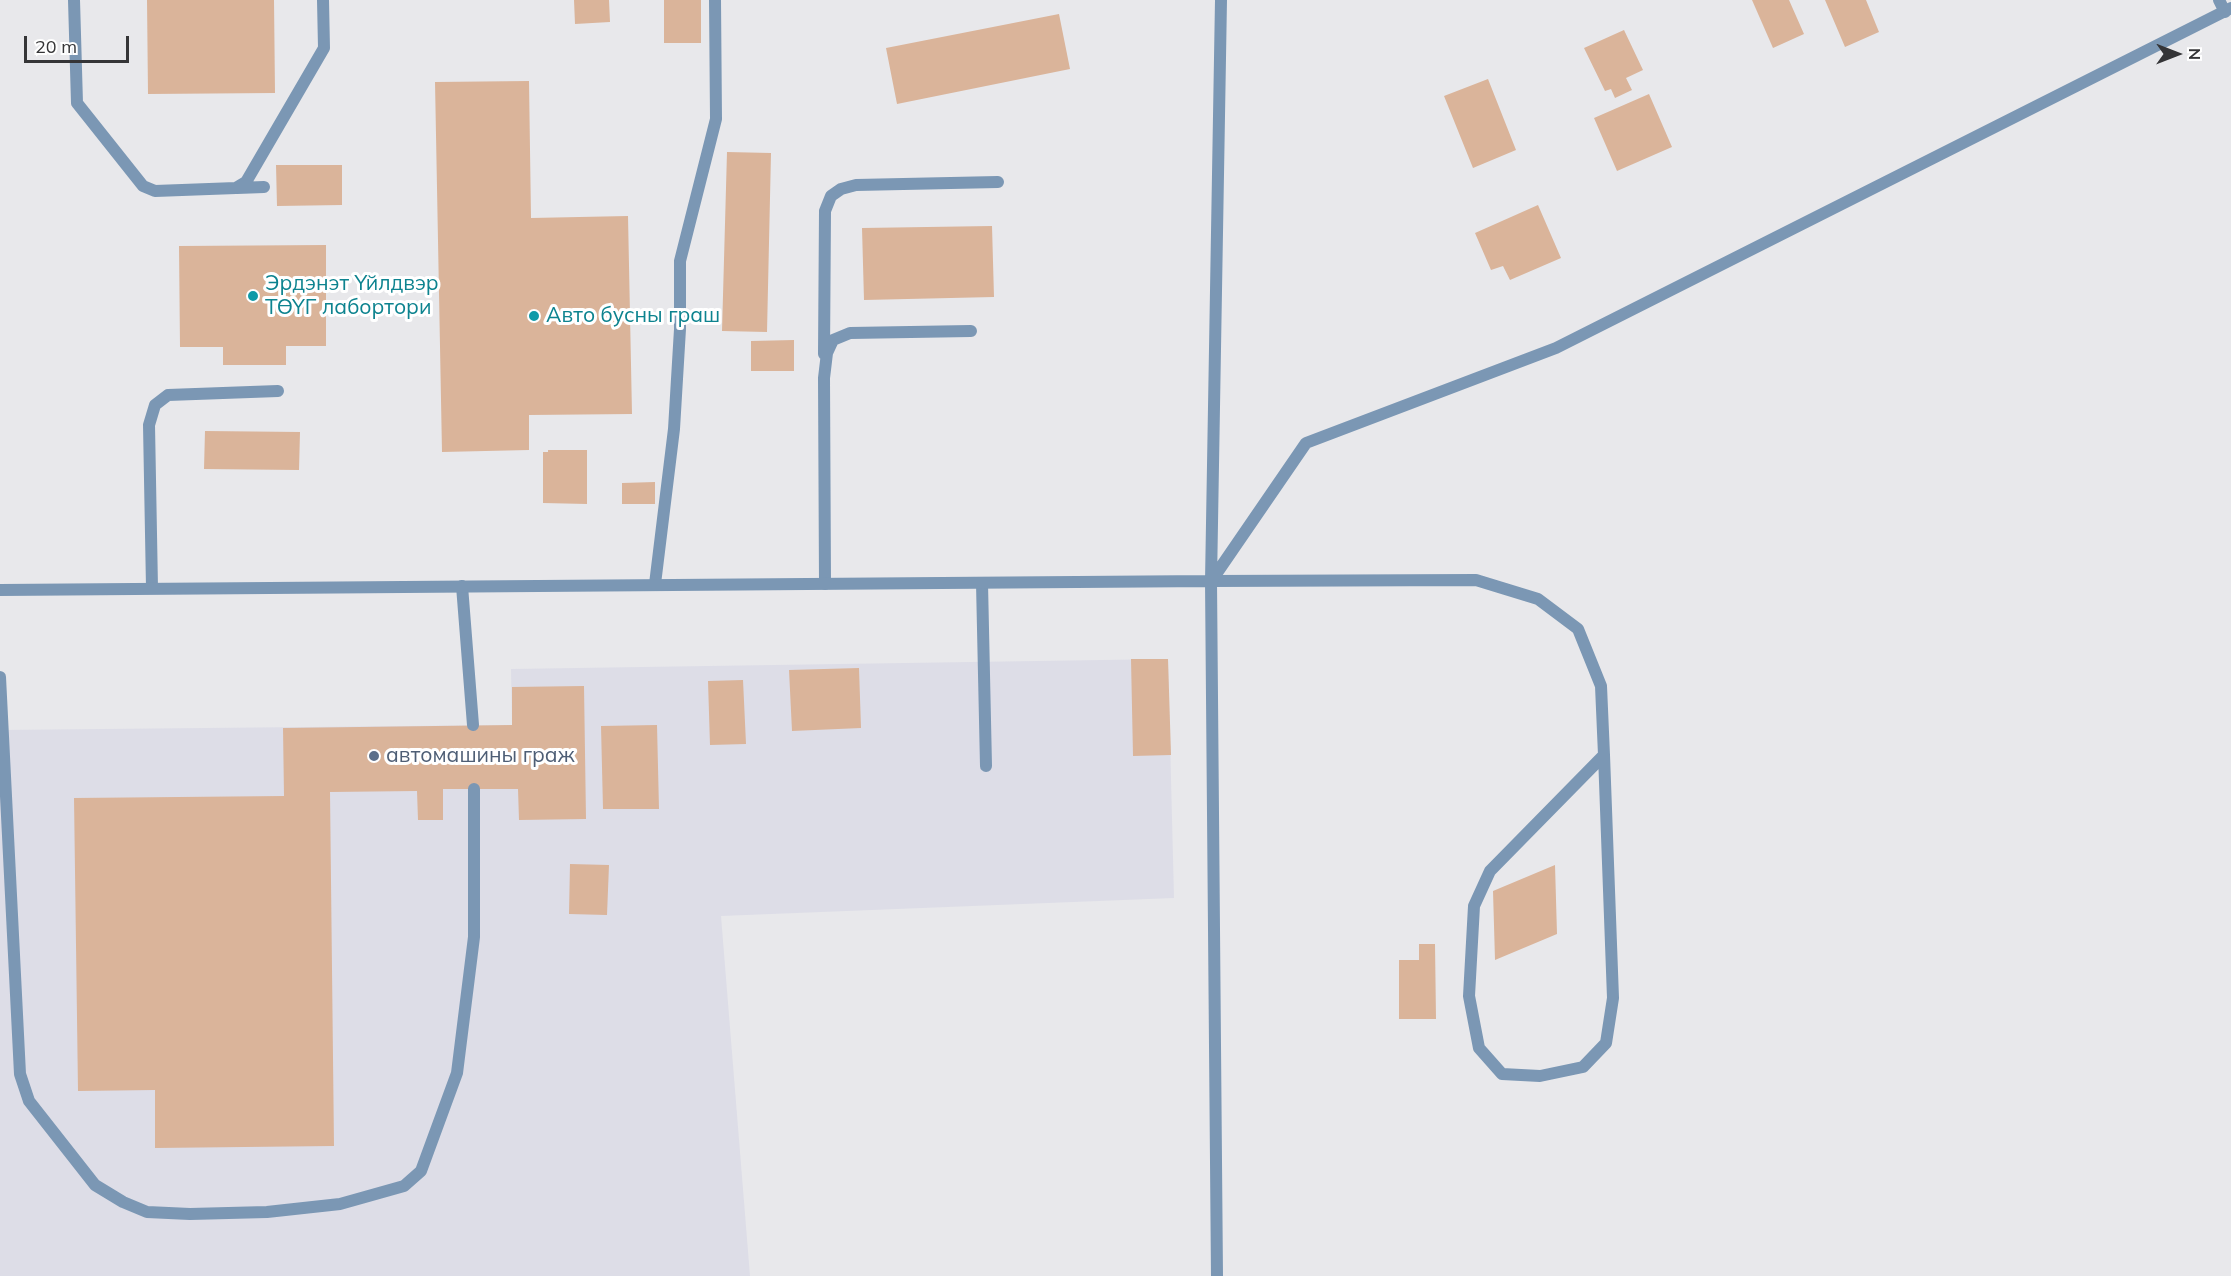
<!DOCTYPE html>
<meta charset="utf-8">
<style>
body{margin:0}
#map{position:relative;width:2231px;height:1276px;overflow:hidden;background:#e8e8eb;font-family:Mulish,sans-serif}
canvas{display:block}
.north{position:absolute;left:2147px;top:24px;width:60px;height:60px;-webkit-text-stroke:4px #fff;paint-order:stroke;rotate:90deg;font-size:16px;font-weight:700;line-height:24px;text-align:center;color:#353537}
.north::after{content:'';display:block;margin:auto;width:21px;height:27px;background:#353537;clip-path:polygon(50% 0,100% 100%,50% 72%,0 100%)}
.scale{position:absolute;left:24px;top:36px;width:105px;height:27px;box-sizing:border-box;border:3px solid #353537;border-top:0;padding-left:8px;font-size:18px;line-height:21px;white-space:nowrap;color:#353537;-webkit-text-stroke:4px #fff;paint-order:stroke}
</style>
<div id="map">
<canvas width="2231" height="1276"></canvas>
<div class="north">N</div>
<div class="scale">20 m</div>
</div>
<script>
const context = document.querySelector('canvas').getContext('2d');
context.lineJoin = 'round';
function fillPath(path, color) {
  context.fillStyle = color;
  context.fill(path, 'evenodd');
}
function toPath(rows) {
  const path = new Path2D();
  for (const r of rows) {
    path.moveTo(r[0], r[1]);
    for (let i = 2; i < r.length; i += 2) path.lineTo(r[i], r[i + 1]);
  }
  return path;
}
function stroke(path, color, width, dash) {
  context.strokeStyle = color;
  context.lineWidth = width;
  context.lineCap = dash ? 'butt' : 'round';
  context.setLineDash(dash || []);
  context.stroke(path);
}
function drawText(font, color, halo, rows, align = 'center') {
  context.font = font + ' Mulish,sans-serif';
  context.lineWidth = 6;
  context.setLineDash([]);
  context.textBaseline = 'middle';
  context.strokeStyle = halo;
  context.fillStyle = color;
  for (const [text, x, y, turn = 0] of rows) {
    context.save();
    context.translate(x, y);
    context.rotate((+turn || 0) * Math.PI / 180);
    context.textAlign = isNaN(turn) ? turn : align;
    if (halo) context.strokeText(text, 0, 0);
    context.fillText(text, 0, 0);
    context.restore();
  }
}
fillPath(toPath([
 [1168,659,1174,898,721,916,750,1276,0,1276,0,730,512,725,511,669]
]), '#dddde7');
fillPath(toPath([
 [147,0,274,0,275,93,148,94],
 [574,0,609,0,610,22,575,24],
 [664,0,701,0,701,43,664,43],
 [1752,0,1789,0,1804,34,1773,48],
 [1825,0,1866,0,1879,32,1845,47],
 [1059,14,1070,69,897,104,886,48],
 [1624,30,1643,70,1626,78,1632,90,1615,98,1611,89,1605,91,1584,48],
 [1488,79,1516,150,1473,168,1444,96],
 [529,81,531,218,628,216,632,414,529,415,529,450,442,452,435,82],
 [1649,94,1672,147,1617,171,1594,118],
 [727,152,771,153,767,332,722,331],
 [276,165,342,165,342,205,277,206],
 [1538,205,1561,258,1510,280,1503,266,1491,270,1475,233],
 [992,226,994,297,864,300,862,228],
 [326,245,326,346,286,346,286,365,223,365,223,347,180,347,179,246],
 [794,340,794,371,751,371,751,341],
 [205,431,300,432,299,470,204,469],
 [548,450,587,450,587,504,543,503,543,452,548,452],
 [655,482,655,504,622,504,622,483],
 [1131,659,1168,659,1171,755,1133,756],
 [859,668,861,728,792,731,789,670],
 [743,680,746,744,710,745,708,681],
 [584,686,586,819,519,820,518,789,443,789,443,820,418,820,417,791,330,792,334,1146,155,1148,155,1090,78,1091,74,798,284,796,283,728,512,725,512,687],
 [657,725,659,809,603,809,601,726],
 [570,864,609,865,607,915,569,914],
 [1555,865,1557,934,1495,960,1493,891],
 [1419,944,1435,944,1436,1019,1399,1019,1399,960,1419,960]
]), '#dab49a');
stroke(toPath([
 [74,0,77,103,143,186,155,191,236,188,246,182,324,48,323,0],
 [237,188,264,187],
 [824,354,825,211,831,196,841,189,856,185,998,182],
 [1211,581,1476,580,1538,599,1578,629,1601,686,1604,755,1613,998,1606,1043,1583,1067,1540,1076,1502,1074,1479,1048,1469,996,1474,906,1490,871,1604,755],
 [982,583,986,766],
 [655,584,674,429,680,329,680,261,716,119,715,0],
 [825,584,824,378,827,353,833,340,850,333,971,331],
 [462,586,473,725],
 [152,588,149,425,155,405,168,395,278,391],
 [0,677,20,1074,29,1101,95,1185,123,1202,147,1212,190,1214,267,1212,340,1204,404,1186,421,1171,457,1073,474,937,474,789]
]), '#7b97b4', 12);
stroke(toPath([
 [2219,0,2225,12],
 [1212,580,1306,443,1556,348,2231,8],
 [0,590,1211,581],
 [1217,1276,1211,581,1221,0]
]), '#7b97b4', 12);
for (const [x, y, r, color] of [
 [253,296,6,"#0f9aa8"],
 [534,316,6,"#0f9aa8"],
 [374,756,6,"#5c6f8a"]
]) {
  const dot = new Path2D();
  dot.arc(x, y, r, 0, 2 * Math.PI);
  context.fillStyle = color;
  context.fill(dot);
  stroke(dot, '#fff', 2);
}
drawText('21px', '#0d838f', '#fff', [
 ["Эрдэнэт Үйлдвэр",265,284],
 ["ТӨҮГ лабортори",265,308],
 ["Авто бусны граш",546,316]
], 'left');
drawText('21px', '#4e5e75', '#fff', [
 ["автомашины граж",386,756]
], 'left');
</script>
